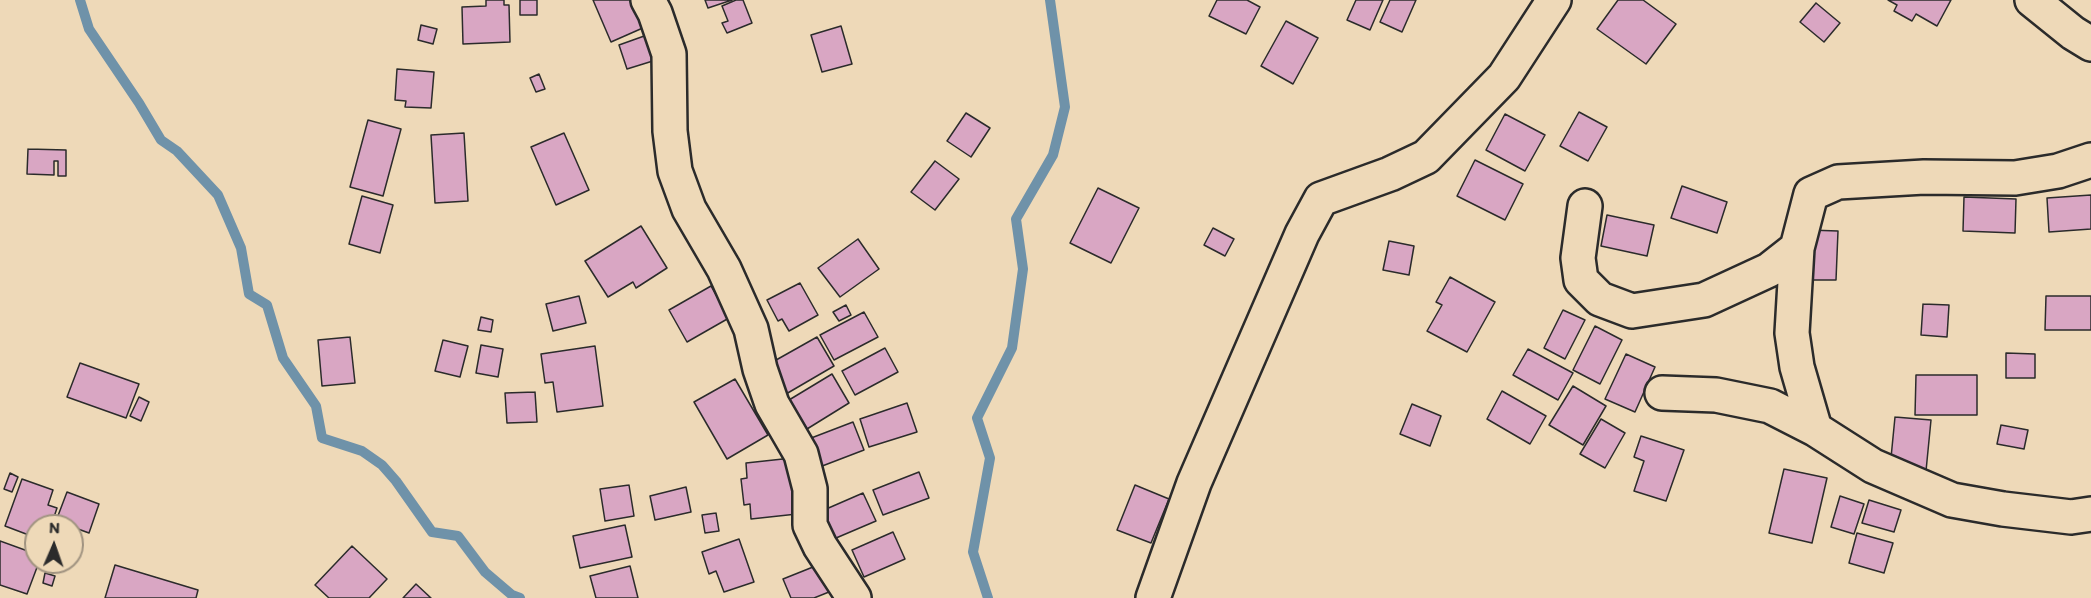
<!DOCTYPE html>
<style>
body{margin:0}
#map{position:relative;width:2091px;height:598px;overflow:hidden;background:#eed9b8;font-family:Itim,sans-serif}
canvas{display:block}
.north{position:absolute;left:24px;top:514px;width:60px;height:60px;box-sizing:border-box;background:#eed9b8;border:2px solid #a09380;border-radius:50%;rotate:2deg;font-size:16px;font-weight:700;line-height:24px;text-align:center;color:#2b2b2b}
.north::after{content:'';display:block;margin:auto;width:21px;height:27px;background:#2b2b2b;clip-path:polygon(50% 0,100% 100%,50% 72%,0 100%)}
</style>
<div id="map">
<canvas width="2091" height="598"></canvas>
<div class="north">N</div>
</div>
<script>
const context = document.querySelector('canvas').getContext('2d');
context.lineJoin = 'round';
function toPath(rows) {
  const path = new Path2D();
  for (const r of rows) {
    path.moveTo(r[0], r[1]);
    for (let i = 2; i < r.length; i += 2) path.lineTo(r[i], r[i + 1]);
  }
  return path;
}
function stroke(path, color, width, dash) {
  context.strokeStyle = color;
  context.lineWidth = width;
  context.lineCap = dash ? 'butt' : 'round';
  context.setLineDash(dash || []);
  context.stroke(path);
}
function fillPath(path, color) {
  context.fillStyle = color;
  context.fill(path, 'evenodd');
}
stroke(toPath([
 [80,0,89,29,139,103,161,140,177,151,218,195,241,248,249,294,267,305,283,358,316,406,322,438,362,451,382,465,396,481,432,532,458,536,485,572,512,595,520,598],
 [988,598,973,552,990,458,977,418,1012,348,1023,269,1016,219,1053,155,1065,107,1050,0]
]), '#6f92a9', 10);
const building = toPath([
 [486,0,504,0,504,5,509,5,510,42,463,44,462,7,486,6,486,0],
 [520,0,537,0,537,15,520,15,520,0],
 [593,0,634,0,645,27,611,42,593,0],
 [705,0,732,0,708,8,705,0],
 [736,0,743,0,752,23,727,33,722,23,728,21,722,6,736,0],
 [1217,0,1247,0,1260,7,1246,34,1209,16,1217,0],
 [1356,0,1383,0,1370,30,1347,20,1356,0],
 [1390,0,1416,0,1402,32,1380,22,1390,0],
 [1618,0,1643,0,1676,24,1646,64,1597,29,1618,0],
 [1888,0,1951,0,1937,26,1916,14,1912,21,1894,11,1897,5,1888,0],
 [1816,3,1840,23,1824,42,1800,22,1816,3],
 [1286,21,1318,38,1293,84,1261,66,1286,21],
 [421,25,437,29,433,44,418,40,421,25],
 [841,26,852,64,822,72,811,35,841,26],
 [647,35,656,60,627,69,619,45,647,35],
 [397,69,434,72,431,108,405,107,406,101,395,100,397,69],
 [539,74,545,89,536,92,530,78,539,74],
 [1579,112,1607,127,1588,161,1560,146,1579,112],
 [966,113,990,128,971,157,947,141,966,113],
 [1505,114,1545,135,1525,171,1486,150,1505,114],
 [368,120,401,129,383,196,350,187,368,120],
 [464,133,468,201,435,203,431,135,464,133],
 [564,133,589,190,556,205,531,147,564,133],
 [28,149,66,150,66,176,58,176,58,161,54,161,54,175,27,174,28,149],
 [1475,160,1523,184,1505,220,1457,196,1475,160],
 [935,161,959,179,935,210,911,192,935,161],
 [1682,186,1727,202,1717,233,1671,218,1682,186],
 [1098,188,1139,208,1111,263,1070,243,1098,188],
 [2091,195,2091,229,2049,232,2047,198,2091,195],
 [362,196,393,205,380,253,349,244,362,196],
 [1964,197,2016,199,2015,233,1963,231,1964,197],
 [1607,215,1654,225,1647,256,1601,246,1607,215],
 [641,226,667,268,636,288,633,282,608,297,585,261,641,226],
 [1213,228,1234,239,1225,256,1204,245,1213,228],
 [1809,230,1838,231,1836,280,1809,280,1809,230],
 [858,239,879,269,840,297,818,268,858,239],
 [1389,241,1414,246,1409,275,1383,270,1389,241],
 [1450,277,1495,302,1467,352,1427,331,1442,305,1436,302,1450,277],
 [800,283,818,315,789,331,782,319,778,321,767,300,800,283],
 [711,286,729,318,687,342,669,310,711,286],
 [579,296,586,323,553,331,546,304,579,296],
 [2046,296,2091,296,2091,330,2045,330,2046,296],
 [1923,304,1949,305,1947,337,1921,335,1923,304],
 [846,305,851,315,839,321,833,312,846,305],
 [1563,310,1585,320,1565,359,1544,348,1563,310],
 [864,312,878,337,834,360,820,335,864,312],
 [481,317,493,320,491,332,478,330,481,317],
 [1595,326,1622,340,1600,384,1573,370,1595,326],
 [350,337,355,383,322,386,318,340,350,337],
 [817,337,834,366,786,394,769,364,817,337],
 [443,340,468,346,460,377,435,371,443,340],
 [481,345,503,349,498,377,476,373,481,345],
 [595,346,603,406,557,412,553,382,545,383,541,354,595,346],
 [885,348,898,372,855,395,842,371,885,348],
 [1528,349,1573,373,1558,400,1513,375,1528,349],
 [2006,353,2035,354,2035,378,2006,378,2006,353],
 [1626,354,1655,367,1635,412,1605,399,1626,354],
 [80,363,139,384,126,418,67,397,80,363],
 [832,374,849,403,807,429,789,400,832,374],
 [1916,375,1977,375,1977,415,1915,415,1916,375],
 [735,379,768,435,727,459,694,402,735,379],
 [1573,386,1606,406,1583,445,1549,425,1573,386],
 [1502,391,1546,416,1530,444,1487,419,1502,391],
 [535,392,537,422,507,423,505,393,535,392],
 [139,397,149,402,141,421,130,416,139,397],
 [907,403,917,432,869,447,860,419,907,403],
 [1412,404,1441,416,1430,446,1400,434,1412,404],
 [1895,417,1931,420,1926,471,1890,468,1895,417],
 [1601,419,1625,433,1605,468,1580,454,1601,419],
 [853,422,864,450,817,468,806,440,853,422],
 [2001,425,2028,430,2024,449,1997,444,2001,425],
 [1641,436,1684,450,1666,501,1634,491,1644,461,1634,457,1641,436],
 [792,458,797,514,751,519,750,504,744,505,741,479,747,478,746,463,792,458],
 [1784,469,1827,478,1812,543,1769,533,1784,469],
 [919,472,929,498,883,515,873,490,919,472],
 [10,473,18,477,12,492,4,489,10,473],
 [22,479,53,490,48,505,57,508,51,526,38,524,36,526,34,537,5,526,22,479],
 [629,485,634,516,605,521,600,489,629,485],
 [1135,485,1169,499,1151,543,1117,530,1135,485],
 [686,487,691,512,655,520,650,496,686,487],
 [67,492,99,504,89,533,56,521,67,492],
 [863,493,876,521,829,541,817,513,863,493],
 [1840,496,1864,504,1854,534,1831,527,1840,496],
 [1869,500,1901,510,1894,532,1862,523,1869,500],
 [716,513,719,531,705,533,702,515,716,513],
 [625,525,632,557,580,568,573,536,625,525],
 [893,532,905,559,864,577,852,550,893,532],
 [1857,533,1893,543,1884,573,1849,563,1857,533],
 [739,539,754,582,724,592,716,571,709,574,702,552,739,539],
 [0,541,36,554,36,562,39,562,27,594,0,585,0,541],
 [352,546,387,579,369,598,329,598,315,585,352,546],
 [823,563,834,590,814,598,791,598,783,579,823,563],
 [115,565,198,590,196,598,105,598,115,565],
 [630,566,638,598,596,598,590,576,630,566],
 [45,573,55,576,52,586,43,583,45,573],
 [416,584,431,598,403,598,416,584]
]);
fillPath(building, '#d9a6c3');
stroke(building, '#2b2b2b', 1.5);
const street = toPath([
 [648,0,655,13,669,54,670,131,675,171,689,209,724,269,751,329,760,369,772,404,801,454,810,489,810,525,820,546,854,598],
 [2032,0,2073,33,2091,44],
 [1585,206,1578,258,1581,280,1600,299,1632,311,1704,300,1769,270,1797,248,1811,194,1838,182,1924,177,2015,178,2058,171,2091,160],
 [1797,248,1792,333,1797,367,1815,429],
 [1662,393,1716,395,1770,406,1815,429,1873,466,1952,500,2003,509,2071,517,2091,514],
 [1153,598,1194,483,1302,234,1321,199,1390,174,1426,157,1504,77,1554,0]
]);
stroke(street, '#2b2b2b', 38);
stroke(street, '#eed9b8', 33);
</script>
